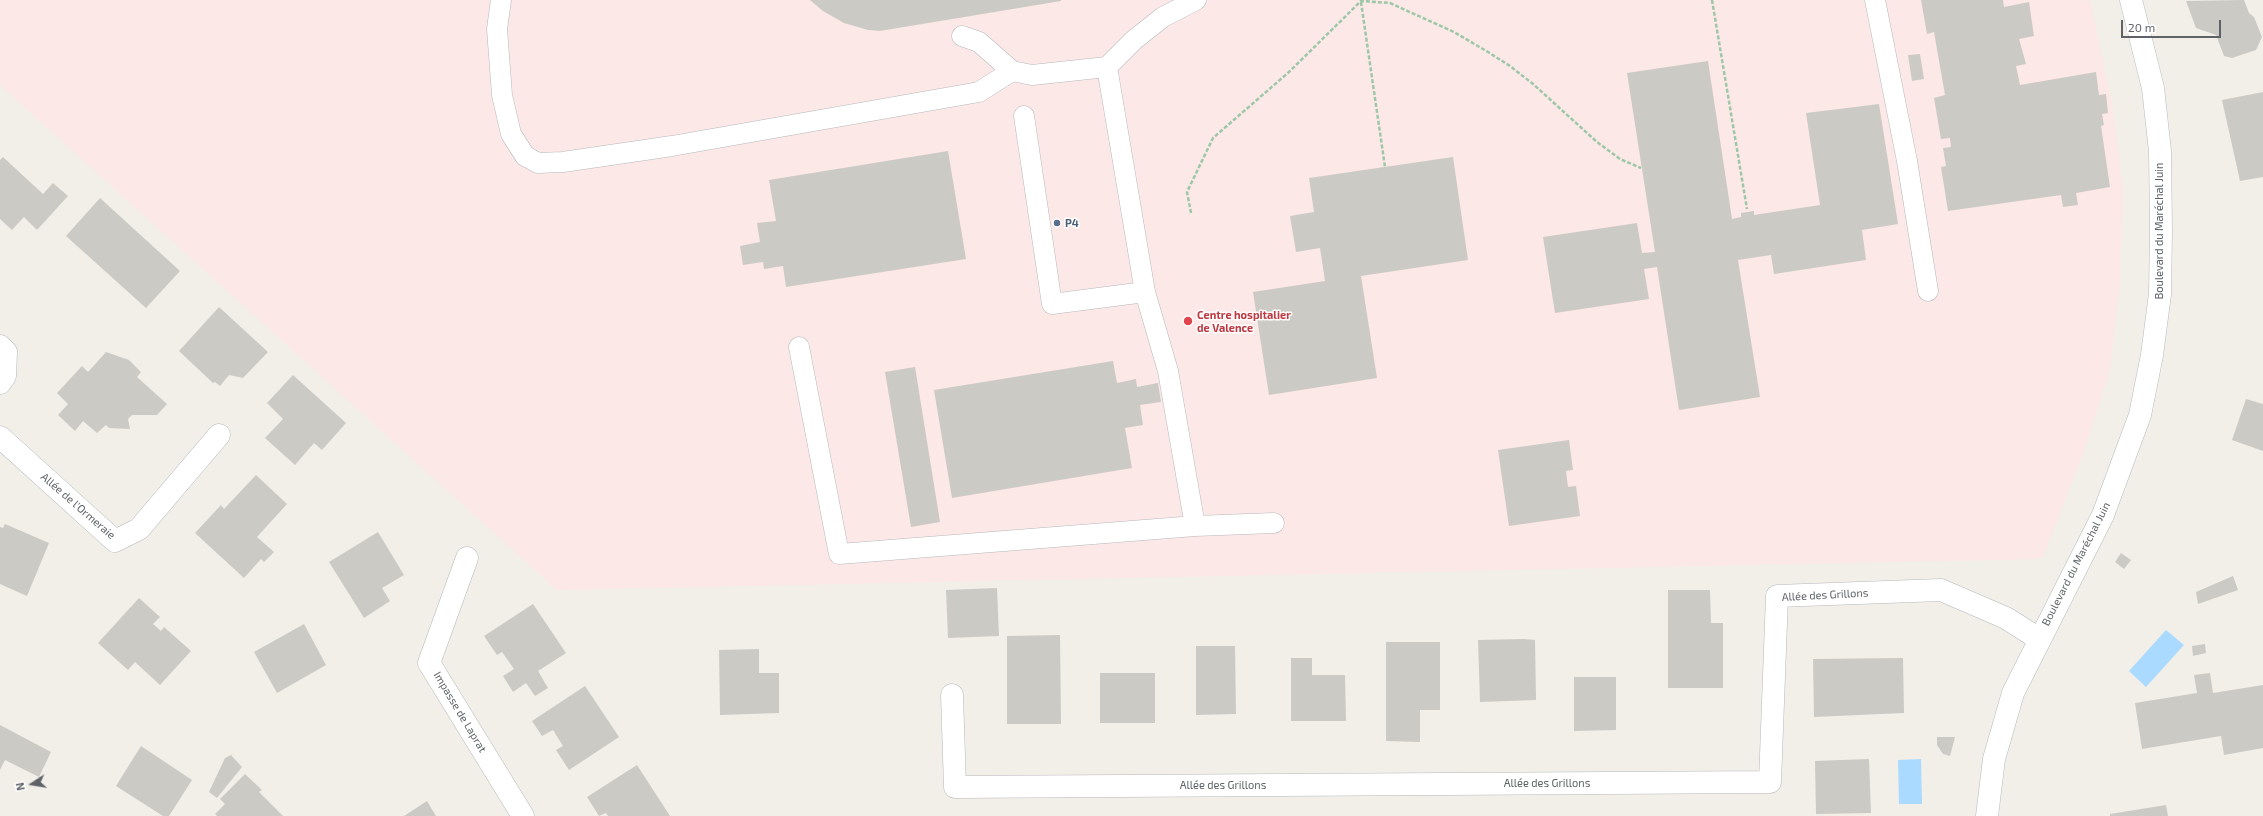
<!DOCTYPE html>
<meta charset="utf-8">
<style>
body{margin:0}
#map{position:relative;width:2263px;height:816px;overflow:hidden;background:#f1efe8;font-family:"Exo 2",sans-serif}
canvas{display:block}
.north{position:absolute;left:12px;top:764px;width:40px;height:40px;-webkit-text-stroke:3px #fff;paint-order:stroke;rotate:258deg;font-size:11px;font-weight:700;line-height:16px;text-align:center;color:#5f6368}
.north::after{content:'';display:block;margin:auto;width:14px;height:18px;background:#5f6368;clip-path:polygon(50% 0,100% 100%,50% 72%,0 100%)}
.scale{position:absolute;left:2121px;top:20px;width:100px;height:18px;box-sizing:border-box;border:2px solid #5f6368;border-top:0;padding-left:5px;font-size:12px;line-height:14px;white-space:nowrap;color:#5f6368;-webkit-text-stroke:3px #fff;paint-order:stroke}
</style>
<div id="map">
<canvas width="2263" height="816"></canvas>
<div class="north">N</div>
<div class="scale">20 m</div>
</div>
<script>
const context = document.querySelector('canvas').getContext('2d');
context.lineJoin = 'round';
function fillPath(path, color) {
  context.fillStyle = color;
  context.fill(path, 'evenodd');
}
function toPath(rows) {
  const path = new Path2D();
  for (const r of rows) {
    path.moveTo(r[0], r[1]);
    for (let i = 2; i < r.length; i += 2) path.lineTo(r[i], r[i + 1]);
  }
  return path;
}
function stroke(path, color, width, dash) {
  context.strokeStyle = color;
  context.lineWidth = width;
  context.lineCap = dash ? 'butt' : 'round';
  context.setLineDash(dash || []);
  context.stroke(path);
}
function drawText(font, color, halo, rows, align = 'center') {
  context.font = font + ' "Exo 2",sans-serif';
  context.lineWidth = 3;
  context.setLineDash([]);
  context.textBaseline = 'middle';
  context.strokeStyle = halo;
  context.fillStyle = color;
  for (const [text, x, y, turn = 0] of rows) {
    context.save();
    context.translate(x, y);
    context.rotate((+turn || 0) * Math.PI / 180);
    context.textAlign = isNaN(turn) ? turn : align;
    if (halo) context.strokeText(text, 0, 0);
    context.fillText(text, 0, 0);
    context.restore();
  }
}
fillPath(toPath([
 [0,0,2090,0,2112,103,2123,188,2121,273,2110,370,2083,454,2043,557,2036,559,557,590,0,85]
]), '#fce8e6');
fillPath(toPath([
 [2166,630,2184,645,2146,687,2129,671],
 [1921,759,1922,804,1899,804,1898,760]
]), '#aadaff');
fillPath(toPath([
 [810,0,1061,0,1061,1,880,31,868,30,844,23,823,11],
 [1921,0,2003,0,2004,7,2029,2,2034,36,2019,39,2026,64,2016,66,2020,85,2096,72,2099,95,2106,94,2108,113,2102,114,2104,125,2101,126,2110,187,2076,193,2078,205,2063,207,2061,195,1948,211,1941,167,1946,166,1943,148,1951,147,1950,138,1941,139,1934,98,1945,95,1934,32,1927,34],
 [2244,0,2249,13,2254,17,2262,37,2256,50,2232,58,2224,56,2216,35,2196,28,2186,1],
 [1920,54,1924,79,1912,81,1908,55],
 [1708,61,1732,219,1741,217,1741,213,1754,211,1754,215,1820,205,1806,113,1879,104,1898,224,1862,230,1866,260,1774,274,1771,255,1738,260,1760,397,1679,410,1657,267,1644,269,1649,299,1555,313,1543,237,1637,223,1642,253,1655,252,1627,73],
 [2263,92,2263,177,2240,181,2222,100],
 [948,151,966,259,786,287,783,266,764,269,763,262,743,265,740,246,760,242,757,223,776,221,769,180],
 [3,157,43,194,53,183,68,196,37,230,24,217,12,230,0,219,0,160],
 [1453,157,1468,260,1361,276,1377,378,1269,395,1253,292,1325,281,1320,248,1296,252,1290,216,1314,212,1309,178],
 [100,198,180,271,146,308,66,236],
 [219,307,268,352,243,378,229,375,220,386,215,382,213,383,179,351],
 [106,352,129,360,141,372,137,377,167,404,157,415,132,415,128,419,130,429,109,428,106,425,97,433,83,421,75,431,58,415,68,404,57,393,82,366,88,372],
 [1113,361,1117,383,1136,379,1137,387,1158,383,1161,402,1140,405,1143,425,1125,428,1132,468,952,498,934,390],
 [915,367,940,522,911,527,885,372],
 [293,375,346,423,322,450,314,443,295,465,265,438,283,419,267,403],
 [2246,399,2263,404,2263,451,2232,440],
 [1569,440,1573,470,1566,471,1568,487,1576,486,1580,516,1509,526,1498,450],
 [256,475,287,504,257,537,274,552,264,562,261,559,244,578,195,533,221,505,224,509],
 [5,524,49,543,27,596,0,584,0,527,3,528],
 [378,532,404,575,382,588,390,601,364,618,329,562],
 [2121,553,2131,560,2124,569,2115,562],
 [2233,576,2238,590,2198,604,2196,592],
 [997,588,999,636,948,638,946,590],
 [1668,590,1710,590,1711,623,1723,623,1723,688,1668,688],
 [139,598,160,617,153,624,161,631,164,627,191,651,160,685,135,662,128,670,98,643],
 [533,604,566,653,538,671,548,688,535,696,526,683,513,692,503,676,514,669,502,652,497,655,484,636],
 [304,624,326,665,277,693,254,652],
 [1060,635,1061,724,1007,724,1007,636],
 [1524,639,1535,640,1536,700,1480,702,1478,640],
 [1386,642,1440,642,1440,710,1420,710,1420,742,1386,741],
 [2205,644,2206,653,2193,656,2192,646],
 [1196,646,1235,646,1236,714,1196,715],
 [759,649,759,673,779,673,779,713,720,715,719,650],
 [1291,658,1312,658,1312,675,1345,675,1346,721,1291,721],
 [1903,658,1904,713,1814,717,1813,659],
 [1100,673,1155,673,1155,723,1100,723],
 [2210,673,2213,693,2263,685,2263,748,2224,755,2221,736,2142,749,2135,703,2197,693,2194,675],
 [1574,677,1616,677,1616,730,1574,731],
 [585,686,619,737,569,770,556,750,563,746,553,730,542,736,532,721],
 [0,725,51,752,39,777,5,760,0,770],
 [1937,737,1955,737,1950,756,1943,754,1937,745],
 [141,746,192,780,169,816,163,816,116,786],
 [231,755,242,767,217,798,209,792,225,758],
 [1869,759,1871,813,1816,814,1815,761],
 [637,765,670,816,608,816,606,813,599,816,587,797],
 [245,774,262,790,259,792,283,816,217,816,215,814,225,804,220,799],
 [427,801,436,816,404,816],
 [2166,805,2168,816,2110,816,2110,814]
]), '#cccac5');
const lane = toPath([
 [501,0,497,29,502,95,511,134,525,156,538,163,563,162,672,146,979,92,1012,71],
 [1875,0,1907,161,1928,291],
 [962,36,979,42,1012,71,1032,75,1107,67,1134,40,1163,17,1196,0],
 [1107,67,1145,292,1168,371,1195,526,1274,523],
 [1024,116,1052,304,1145,292],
 [799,347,839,554,1195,526]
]);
const street = toPath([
 [0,346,6,352,5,376,0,383],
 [0,437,115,541,139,529,219,435],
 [467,558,429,663,523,816],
 [952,695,955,787,1770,782,1777,596,1941,590,2006,618,2039,639]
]);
const secondary = toPath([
 [1987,816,1994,759,2013,693,2103,515,2140,415,2152,355,2160,294,2161,231,2160,151,2153,88,2131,0]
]);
stroke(lane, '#b5b8bc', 21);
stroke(street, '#b5b8bc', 23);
stroke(secondary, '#b6babf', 23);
stroke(toPath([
 [1712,0,1747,209],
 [1361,2,1385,167],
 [1191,213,1187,192,1213,138,1289,72,1361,1,1390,3,1454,32,1488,52,1510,66,1533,84,1597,142,1620,159,1641,168]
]), '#9cc7a9', 2.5, [4, 2]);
stroke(lane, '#fff', 20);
stroke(street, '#fff', 22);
stroke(secondary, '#fff', 22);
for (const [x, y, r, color] of [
 [1057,223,4,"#5c6f8a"],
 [1188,321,5,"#e0444e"]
]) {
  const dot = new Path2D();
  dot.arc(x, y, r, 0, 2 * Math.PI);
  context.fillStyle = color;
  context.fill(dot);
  stroke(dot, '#fff', 1.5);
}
drawText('bold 11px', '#4e5e75', '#fff', [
 ["P4",1065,223]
], 'left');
drawText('11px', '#5f6368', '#fff', [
 ["Boulevard du Maréchal Juin",2159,231,-90],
 ["Allée de l'Ormeraie",78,506,41],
 ["Boulevard du Maréchal Juin",2076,564,-63],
 ["Allée des Grillons",1825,595,-3],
 ["Impasse de Laprat",460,712,59],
 ["Allée des Grillons",1547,783],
 ["Allée des Grillons",1223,785]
]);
drawText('bold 11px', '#be3a42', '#fff', [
 ["Centre hospitalier",1197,315],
 ["de Valence",1197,328]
], 'left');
</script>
